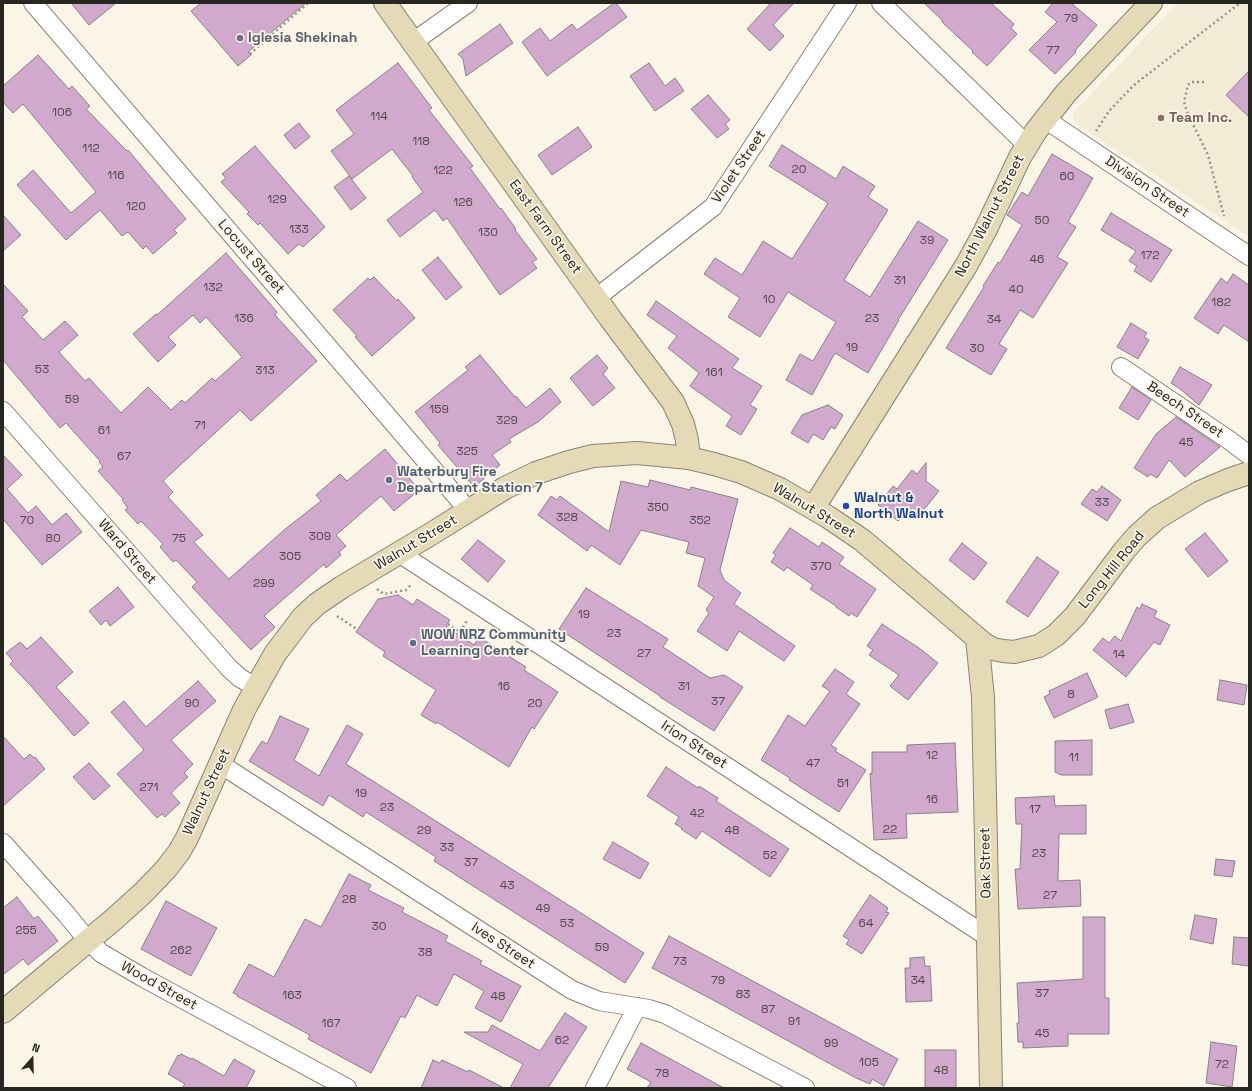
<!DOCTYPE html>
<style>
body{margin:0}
#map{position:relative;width:1252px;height:1091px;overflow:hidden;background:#fbf5e7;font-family:"Space Grotesk",sans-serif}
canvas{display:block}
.frame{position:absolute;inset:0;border:4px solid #282621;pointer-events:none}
.north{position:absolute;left:12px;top:1039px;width:40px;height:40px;-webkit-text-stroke:3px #fbf5e7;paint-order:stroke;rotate:20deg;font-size:11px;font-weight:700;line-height:16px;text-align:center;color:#282621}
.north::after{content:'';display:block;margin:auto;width:14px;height:18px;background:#282621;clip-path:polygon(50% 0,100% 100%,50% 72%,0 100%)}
</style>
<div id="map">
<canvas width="1252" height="1091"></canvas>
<div class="frame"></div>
<div class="north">N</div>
</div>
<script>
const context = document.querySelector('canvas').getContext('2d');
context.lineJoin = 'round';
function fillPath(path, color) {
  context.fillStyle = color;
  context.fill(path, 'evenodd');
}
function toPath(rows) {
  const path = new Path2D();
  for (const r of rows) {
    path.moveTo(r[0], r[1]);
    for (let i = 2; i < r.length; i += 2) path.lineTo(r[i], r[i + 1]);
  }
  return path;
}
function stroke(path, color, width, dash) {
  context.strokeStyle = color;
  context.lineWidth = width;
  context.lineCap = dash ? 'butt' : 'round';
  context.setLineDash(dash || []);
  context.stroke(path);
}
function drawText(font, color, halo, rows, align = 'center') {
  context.font = font + ' "Space Grotesk",sans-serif';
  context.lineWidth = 3.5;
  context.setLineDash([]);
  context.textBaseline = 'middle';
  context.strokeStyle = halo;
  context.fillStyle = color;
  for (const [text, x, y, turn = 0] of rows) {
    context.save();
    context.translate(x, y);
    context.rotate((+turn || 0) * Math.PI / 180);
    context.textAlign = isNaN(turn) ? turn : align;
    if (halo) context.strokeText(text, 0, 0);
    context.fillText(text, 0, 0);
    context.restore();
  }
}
fillPath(toPath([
 [1178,3,1249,3,1249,237,1077,124,1074,121,1073,116,1075,111]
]), '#f4ebd6');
const building = toPath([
 [71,3,116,3,89,25,71,3],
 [201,3,306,3,248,52,251,55,238,66,191,11,201,3],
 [614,3,616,3,627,17,547,76,522,42,540,28,550,41,572,24,577,30,614,3],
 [771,3,794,3,773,25,784,36,770,51,747,29,771,3],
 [924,3,991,3,1014,24,1011,28,1017,34,987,66,972,52,973,51,942,22,943,21,924,3],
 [1053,3,1071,3,1097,25,1075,51,1076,52,1055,74,1029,50,1057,22,1045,12,1053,3],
 [500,24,513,43,466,76,463,59,458,54,500,24],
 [38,55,69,89,72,86,90,106,86,109,127,151,128,150,186,219,174,230,177,233,153,254,146,246,143,249,128,232,122,236,100,210,66,240,17,185,33,170,71,213,96,192,23,104,13,113,3,102,3,86,38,55],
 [398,63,432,108,429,110,473,166,470,168,500,209,501,208,516,229,515,230,537,259,532,262,537,268,500,295,447,218,443,221,435,210,400,237,387,220,423,192,412,177,413,176,392,149,352,179,331,151,354,134,336,110,398,63],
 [649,63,665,86,675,78,684,91,655,111,630,76,649,63],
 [1249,71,1249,117,1226,95,1249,71],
 [708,95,730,120,725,124,729,129,717,138,691,109,708,95],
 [299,123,310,137,295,149,284,135,299,123],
 [578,127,592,147,552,175,538,155,578,127],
 [782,145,836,179,843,166,875,186,868,197,888,210,844,280,870,297,918,221,948,240,898,320,899,320,868,373,835,353,812,395,786,380,800,354,813,361,836,322,788,292,760,337,728,317,740,298,704,274,715,258,742,275,763,241,792,259,828,203,769,166,782,145],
 [255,146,325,227,303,247,299,244,288,254,260,223,258,225,247,214,249,212,221,182,226,178,222,174,255,146],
 [1052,154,1093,178,1068,222,1076,227,1057,257,1068,263,1033,318,1020,310,999,344,1007,349,991,375,946,348,984,287,983,286,998,262,1000,263,1022,225,1007,215,1022,192,1028,196,1052,154],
 [349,176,366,198,351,210,334,187,349,176],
 [1111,213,1172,250,1151,282,1134,271,1137,266,1129,261,1136,251,1101,230,1111,213],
 [3,215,21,235,3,251,3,215],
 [226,253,277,312,275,315,317,361,251,421,240,410,163,481,173,492,168,497,203,535,194,542,229,579,284,530,321,501,316,495,340,474,347,481,385,449,419,490,394,511,381,496,336,535,346,546,339,552,341,555,326,568,324,564,264,616,275,627,251,650,192,587,197,582,176,560,173,562,160,547,163,544,141,521,138,524,125,510,128,508,122,500,123,499,98,471,103,467,99,462,100,461,66,423,60,428,3,360,3,284,28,311,22,317,43,340,65,321,78,335,59,352,85,381,89,378,121,413,148,387,171,410,182,400,185,403,212,378,215,381,242,357,206,317,200,323,193,315,168,337,176,345,158,362,133,334,156,314,157,315,226,253],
 [438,257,462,287,446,300,422,270,438,257],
 [1233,274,1249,285,1249,342,1224,325,1218,334,1194,318,1221,278,1227,283,1233,274],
 [374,277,397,301,398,299,415,318,372,356,355,337,357,336,333,310,368,278,370,280,374,277],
 [656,301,739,359,732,368,762,386,750,405,757,409,741,435,726,426,732,416,690,386,699,373,668,348,677,336,647,315,656,301],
 [1131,323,1147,333,1144,337,1149,340,1138,359,1117,347,1131,323],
 [480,355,515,397,516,396,526,408,550,388,561,402,538,422,509,439,511,442,492,455,500,465,474,487,438,445,440,443,415,412,468,370,465,367,480,355],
 [597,355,608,368,603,374,615,388,593,406,570,378,597,355],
 [1180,367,1212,385,1199,405,1180,389,1171,383,1180,367],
 [1132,387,1151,400,1138,420,1119,408,1132,387],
 [828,405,843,415,835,429,831,427,823,440,813,434,808,443,791,433,802,415,828,405],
 [1176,417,1220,447,1185,477,1169,460,1157,478,1150,474,1148,477,1134,468,1156,434,1176,417],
 [3,455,22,475,7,489,28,513,36,506,52,525,66,513,82,532,42,565,3,519,3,455],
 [926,463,926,481,939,491,922,512,917,509,910,518,904,514,898,521,878,505,893,486,897,489,912,470,917,474,926,463],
 [650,480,690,490,691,487,738,499,720,570,724,580,741,593,734,604,795,646,784,661,739,631,727,651,697,631,709,613,706,610,714,597,698,586,705,558,686,553,689,542,641,530,620,565,591,545,587,551,538,515,551,496,557,500,560,496,609,532,621,481,648,487,650,480],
 [1102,486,1121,500,1107,521,1081,504,1092,489,1097,492,1102,486],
 [790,528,819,547,822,542,844,557,839,564,876,589,857,617,851,613,849,616,836,607,836,606,810,589,813,585,787,567,784,571,771,562,776,555,773,553,790,528],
 [1205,533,1228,561,1208,577,1185,549,1205,533],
 [478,540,505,561,488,582,461,559,478,540],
 [962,543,987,563,974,580,949,560,962,543],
 [1037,557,1059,572,1028,617,1006,602,1037,557],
 [118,587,134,607,110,626,106,620,101,625,89,611,118,587],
 [586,588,668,639,663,647,710,678,724,675,743,687,714,731,660,697,660,696,559,629,586,588],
 [398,595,413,605,417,599,450,620,446,626,474,645,479,637,526,667,524,670,558,692,534,729,532,727,509,767,437,722,436,724,421,715,436,690,383,656,385,652,356,632,378,599,398,595],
 [1142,604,1157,611,1154,617,1170,625,1160,645,1154,642,1126,677,1093,650,1103,638,1109,643,1115,636,1121,641,1137,607,1140,609,1142,604],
 [882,624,919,648,938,663,908,700,890,686,899,675,869,655,873,650,867,646,882,624],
 [41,637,73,672,56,687,89,723,74,736,31,686,10,664,13,661,6,653,20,642,27,649,41,637],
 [835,669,854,682,846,694,860,704,831,745,837,749,835,751,866,770,839,812,789,780,790,778,761,760,788,715,805,726,830,691,822,686,835,669],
 [1087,673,1098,697,1054,718,1044,697,1050,694,1049,691,1087,673],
 [1220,680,1247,685,1244,705,1217,700,1220,680],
 [198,681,216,701,171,740,193,764,184,773,188,777,171,793,180,803,165,817,162,814,157,818,117,774,144,750,111,712,124,701,146,727,198,681],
 [1128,704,1134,722,1110,729,1105,710,1128,704],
 [280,716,309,729,294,760,319,776,347,725,363,734,346,764,644,953,625,983,434,861,436,857,366,812,363,817,329,795,323,806,249,761,262,741,267,744,280,716],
 [3,736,24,759,30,754,34,758,35,757,45,769,3,806,3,736],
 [1092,740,1092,775,1061,775,1055,772,1055,741,1092,740],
 [955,743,958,812,906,814,907,838,874,840,870,773,872,774,872,752,907,752,907,745,955,743],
 [89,763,110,786,94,800,73,777,89,763],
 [666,767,698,788,699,786,718,798,716,801,789,849,770,877,702,831,696,839,681,829,682,828,675,824,679,817,647,796,666,767],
 [1054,796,1055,806,1086,805,1086,834,1059,834,1058,881,1080,880,1081,906,1018,909,1015,869,1020,869,1022,824,1016,824,1015,798,1054,796],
 [613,842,649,863,640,879,603,859,613,842],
 [1216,859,1235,861,1232,877,1214,875,1216,859],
 [349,874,371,885,368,890,404,908,402,912,448,936,445,941,482,961,480,964,521,986,501,1022,475,1008,484,991,454,974,437,1006,417,995,405,1018,401,1016,371,1073,308,1039,310,1035,237,996,238,995,233,993,249,964,274,977,305,919,321,927,349,874],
 [870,895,888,908,886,912,889,913,862,954,846,944,849,940,843,936,870,895],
 [17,897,34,919,38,916,58,941,28,965,23,959,3,975,3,908,17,897],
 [166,901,217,928,191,976,141,949,166,901],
 [1195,915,1217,919,1213,944,1190,939,1195,915],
 [1083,917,1105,917,1105,998,1109,998,1109,1034,1068,1034,1068,1046,1023,1048,1023,1042,1018,1042,1017,1023,1019,1023,1017,983,1083,979,1083,917],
 [669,936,898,1059,884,1086,872,1079,870,1084,856,1078,715,1001,652,968,669,936],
 [1234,937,1249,938,1249,966,1232,964,1234,937],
 [924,957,925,966,930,966,932,1001,906,1002,905,968,910,968,910,958,924,957],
 [565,1013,587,1027,548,1088,510,1088,523,1064,464,1032,488,1032,492,1025,540,1051,565,1013],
 [1211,1042,1237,1046,1232,1087,1206,1083,1211,1042],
 [641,1043,724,1088,647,1088,651,1082,627,1069,641,1043],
 [925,1050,956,1050,956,1088,925,1088,925,1050],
 [181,1054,191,1059,192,1058,224,1076,234,1059,255,1071,246,1088,182,1088,185,1084,168,1074,178,1055,179,1056,181,1054],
 [433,1060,440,1063,442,1060,468,1072,469,1070,504,1088,421,1088,433,1060]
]);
fillPath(building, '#d0a9cc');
stroke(building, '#8b8089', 1);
const street = toPath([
 [33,3,468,510],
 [881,3,1027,145],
 [413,42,468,3],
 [1045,119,1249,256],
 [596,298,713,207,847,3],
 [1121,367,1229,440,1249,455],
 [3,411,229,668,240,678,256,687],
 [399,553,988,937],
 [220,764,572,990,599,1001,649,1009,665,1014,805,1088],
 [3,843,67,915,85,937,101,953,142,977,347,1088],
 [595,1088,637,1007]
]);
const secondary = toPath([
 [385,3,610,318,673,402,683,424,687,440,689,458],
 [814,507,966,266,985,231,1020,157,1036,131,1066,93,1151,3],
 [977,639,983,697,991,1088],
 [3,1012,113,920,143,893,166,869,179,852,187,838,244,710,262,677,275,654,303,617,317,604,342,587,431,534,505,488,536,473,569,462,593,456,637,453,689,458,714,464,741,472,780,489,828,517,862,540,881,556,984,644,993,649,1003,651,1014,652,1039,646,1056,635,1075,616,1124,551,1137,536,1157,518,1200,492,1228,480,1249,473]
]);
stroke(street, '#888376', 20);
stroke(secondary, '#888376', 24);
stroke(toPath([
 [250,54,308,3],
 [1204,82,1191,82,1188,85,1184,102,1187,112,1208,155,1224,216],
 [1096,131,1109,111,1134,85,1240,3],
 [377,589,384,594,406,590,412,584],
 [337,616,358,630],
 [448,624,460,632,468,619]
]), '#98938a', 2.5, [2, 3]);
stroke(street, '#fff', 18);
stroke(secondary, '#e5dab6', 22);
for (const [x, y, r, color] of [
 [240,38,4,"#6b7280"],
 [1161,118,4,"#8d6e63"],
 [389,480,4,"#5c6f8a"],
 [846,506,4,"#1a4fb4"],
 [413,643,4,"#5c6f8a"]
]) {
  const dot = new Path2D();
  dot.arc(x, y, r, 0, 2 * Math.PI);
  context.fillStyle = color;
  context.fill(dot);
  stroke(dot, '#fbf5e7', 1.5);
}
drawText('12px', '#52474c', null, [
 ["79",1071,19],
 ["77",1053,51],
 ["106",62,113],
 ["114",379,117],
 ["118",421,142],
 ["112",91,149],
 ["20",799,170],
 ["122",443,171],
 ["116",116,176],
 ["60",1067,177],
 ["129",277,200],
 ["126",463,203],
 ["120",136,207],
 ["50",1042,221],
 ["133",299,230],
 ["130",488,233],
 ["39",927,241],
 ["172",1150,256],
 ["46",1037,260],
 ["31",900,281],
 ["132",213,288],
 ["40",1016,290],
 ["10",769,300],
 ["182",1221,303],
 ["136",244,319],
 ["23",872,319],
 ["34",994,320],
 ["19",852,348],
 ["30",977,349],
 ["53",42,370],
 ["313",265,371],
 ["161",714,373],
 ["59",72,400],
 ["159",439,410],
 ["329",507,421],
 ["71",200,426],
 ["61",104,431],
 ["45",1186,443],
 ["325",467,452],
 ["67",124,457],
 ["33",1102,503],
 ["350",658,508],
 ["328",567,518],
 ["70",27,521],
 ["352",700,521],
 ["309",320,537],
 ["80",53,539],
 ["75",179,539],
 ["305",290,557],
 ["370",821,567],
 ["299",264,584],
 ["19",584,615],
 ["23",614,634],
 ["27",644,654],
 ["14",1119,655],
 ["16",504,687],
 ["31",684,687],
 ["8",1071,695],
 ["37",718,702],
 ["90",192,704],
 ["20",535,704],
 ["12",932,756],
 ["11",1074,758],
 ["47",813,764],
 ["51",843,784],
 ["271",149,788],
 ["19",361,794],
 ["16",932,800],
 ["23",387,808],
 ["17",1035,810],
 ["42",697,814],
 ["22",890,830],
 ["29",424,831],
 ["48",732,831],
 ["33",447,848],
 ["23",1039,854],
 ["52",770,856],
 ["37",471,863],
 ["43",507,886],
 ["27",1050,896],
 ["28",349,900],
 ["49",543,909],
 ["53",567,924],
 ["64",866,924],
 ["30",379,927],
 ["255",26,931],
 ["59",602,948],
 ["262",181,951],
 ["38",425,953],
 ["73",680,962],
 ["79",718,981],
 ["34",918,981],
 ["37",1042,994],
 ["83",743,995],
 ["163",292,996],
 ["48",498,997],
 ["87",768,1010],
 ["91",794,1022],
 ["167",331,1024],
 ["45",1042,1034],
 ["62",562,1041],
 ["99",831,1044],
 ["105",869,1063],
 ["72",1222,1065],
 ["48",941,1071],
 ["78",662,1074]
]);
drawText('bold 14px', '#5b616d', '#fbf5e7', [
 ["Iglesia Shekinah",248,38]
], 'left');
drawText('bold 14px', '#785e54', '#fbf5e7', [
 ["Team Inc.",1169,118]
], 'left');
drawText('14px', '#282621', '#fbf5e7', [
 ["Violet Street",739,167,-56],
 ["Division Street",1147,187,34],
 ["North Walnut Street",990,216,-63],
 ["East Farm Street",545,227,54],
 ["Locust Street",251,257,49],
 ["Beech Street",1185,410,34],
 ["Walnut Street",814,511,31],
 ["Walnut Street",416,543,-31],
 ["Ward Street",127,552,49],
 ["Long Hill Road",1112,570,-51],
 ["Irion Street",694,745,33],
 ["Walnut Street",207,792,-65],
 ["Oak Street",986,863,-91],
 ["Ives Street",503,946,33],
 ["Wood Street",159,986,29]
]);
drawText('bold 14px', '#4e5e75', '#fbf5e7', [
 ["Waterbury Fire",397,472],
 ["Department Station 7",397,488],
 ["WOW NRZ Community",421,635],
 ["Learning Center",421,651]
], 'left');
drawText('bold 14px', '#164399', '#fbf5e7', [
 ["Walnut &",854,498],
 ["North Walnut",854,514]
], 'left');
</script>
